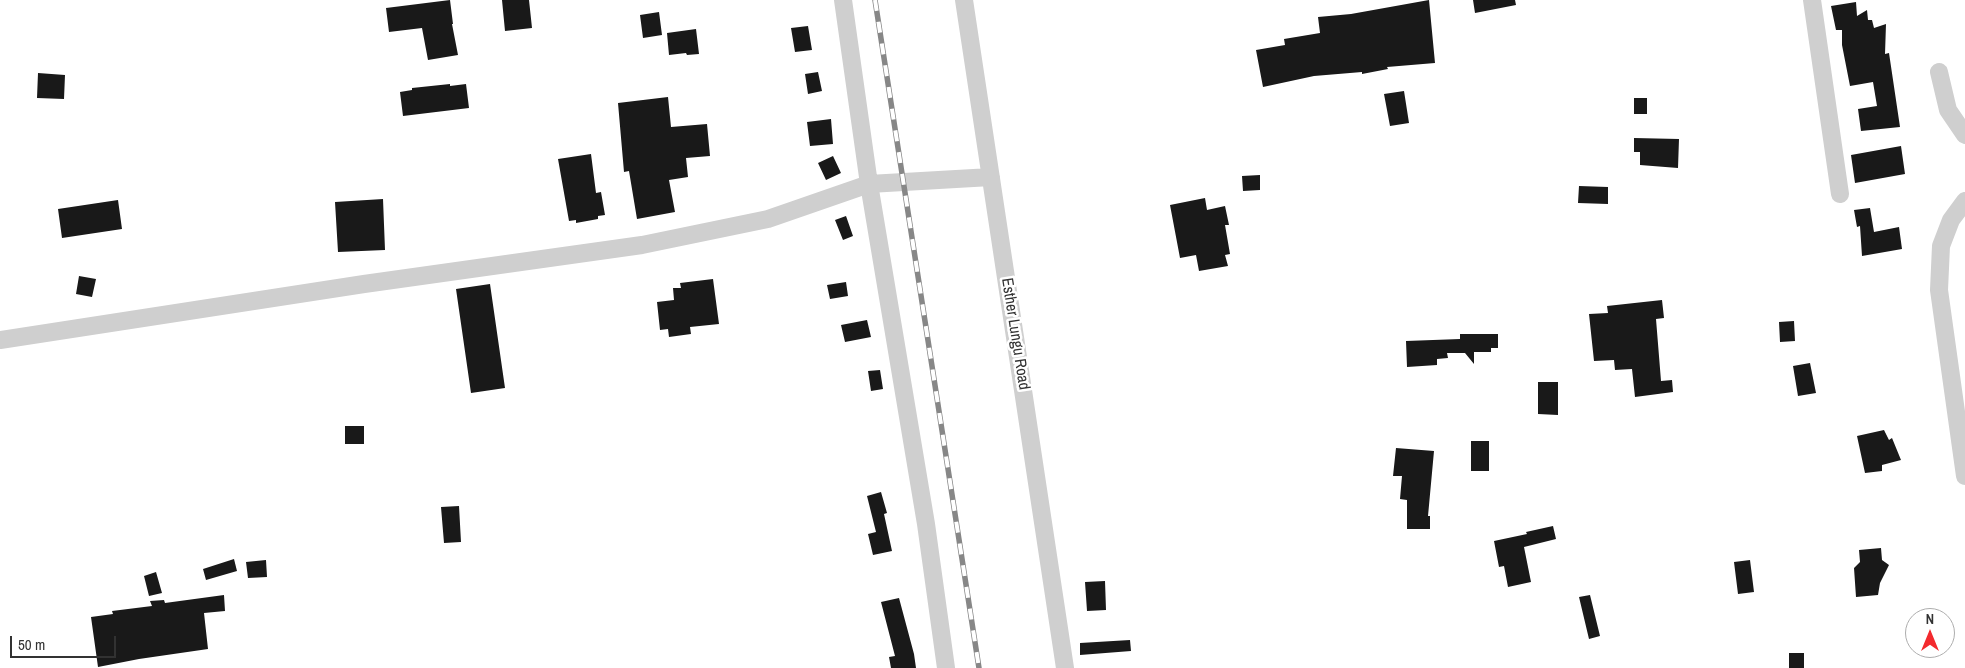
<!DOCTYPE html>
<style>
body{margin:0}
#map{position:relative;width:1965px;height:668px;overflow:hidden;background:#fff;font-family:"Archivo Narrow",sans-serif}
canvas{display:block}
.north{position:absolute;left:1905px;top:608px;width:50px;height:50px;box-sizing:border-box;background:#fff;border:1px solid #adadad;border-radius:50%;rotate:0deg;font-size:14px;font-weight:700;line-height:20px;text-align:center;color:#323232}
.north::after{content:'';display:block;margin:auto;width:18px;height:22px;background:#f32a2e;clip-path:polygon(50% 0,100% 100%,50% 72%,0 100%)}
.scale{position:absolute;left:10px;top:636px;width:106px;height:22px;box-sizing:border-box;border:2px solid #323232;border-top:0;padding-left:6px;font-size:15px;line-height:18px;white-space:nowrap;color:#323232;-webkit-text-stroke:4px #fff;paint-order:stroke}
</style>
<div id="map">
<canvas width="1965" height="668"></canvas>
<div class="north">N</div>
<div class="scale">50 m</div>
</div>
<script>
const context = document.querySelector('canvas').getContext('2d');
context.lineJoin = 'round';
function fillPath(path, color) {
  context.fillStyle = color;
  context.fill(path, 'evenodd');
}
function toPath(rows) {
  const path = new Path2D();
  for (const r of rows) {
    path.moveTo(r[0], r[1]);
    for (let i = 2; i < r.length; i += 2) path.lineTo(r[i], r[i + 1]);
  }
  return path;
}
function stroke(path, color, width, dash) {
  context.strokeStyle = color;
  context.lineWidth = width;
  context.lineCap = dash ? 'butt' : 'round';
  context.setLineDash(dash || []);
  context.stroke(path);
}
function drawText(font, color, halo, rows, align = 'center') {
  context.font = font + ' "Archivo Narrow",sans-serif';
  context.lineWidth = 5;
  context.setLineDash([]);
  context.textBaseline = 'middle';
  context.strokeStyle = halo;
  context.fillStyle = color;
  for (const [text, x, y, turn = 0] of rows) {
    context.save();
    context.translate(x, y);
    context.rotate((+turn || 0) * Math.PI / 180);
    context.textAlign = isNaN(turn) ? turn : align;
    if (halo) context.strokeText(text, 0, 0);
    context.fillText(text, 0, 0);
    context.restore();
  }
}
fillPath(toPath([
 [450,0,453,24,452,24,458,55,428,60,422,28,389,32,386,8],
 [502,0,529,0,532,28,505,31],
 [1429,0,1435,63,1387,67,1388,69,1362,74,1362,72,1314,76,1263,87,1256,50,1285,45,1284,39,1320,33,1318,17,1351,14],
 [1473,0,1515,0,1516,5,1475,13],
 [1856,2,1857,16,1867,10,1868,20,1872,20,1874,28,1886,24,1885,54,1889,53,1900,127,1861,131,1858,109,1877,106,1873,82,1850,86,1842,45,1842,30,1836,30,1831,6],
 [659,12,662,35,643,38,640,15],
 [808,26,812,50,795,52,791,28],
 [696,29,699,54,687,55,686,53,669,55,667,33],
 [818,72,822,91,808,94,805,74],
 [38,73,65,75,64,99,37,98],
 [450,84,450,86,466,84,469,108,403,116,400,92,412,90,412,88],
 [1404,91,1409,123,1390,126,1384,94],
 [668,97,671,127,707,124,710,156,686,158,688,177,669,180,675,212,637,219,629,171,624,172,618,103],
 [1634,98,1647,98,1647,114,1634,114],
 [831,119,833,144,810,146,807,122],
 [1634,138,1679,139,1678,168,1640,165,1640,152,1634,152],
 [1901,146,1905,174,1855,183,1851,155],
 [591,154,596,193,601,192,605,215,598,216,598,219,576,223,576,220,569,221,558,159],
 [833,156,841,173,826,180,818,163],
 [1260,175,1260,190,1243,191,1242,176],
 [1579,186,1608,187,1608,204,1578,203],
 [1205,198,1207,210,1225,206,1229,225,1225,225,1230,254,1225,255,1228,266,1199,271,1196,255,1180,258,1170,205],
 [383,199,385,250,338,252,335,202],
 [118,200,122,229,62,238,58,209],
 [1870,208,1874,232,1899,227,1902,249,1862,256,1860,226,1857,227,1854,210],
 [846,216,853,236,843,240,835,220],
 [79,276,96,279,92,297,76,294],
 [713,279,719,324,690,327,691,334,669,337,668,329,660,330,657,302,674,300,673,288,681,288,680,283],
 [846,282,848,296,830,299,827,285],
 [490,284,505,388,471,393,456,289],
 [1662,300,1664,318,1656,319,1661,381,1672,380,1673,392,1635,397,1632,369,1615,370,1614,360,1594,361,1589,314,1608,313,1607,306],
 [867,320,871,337,845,342,841,325],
 [1794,321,1795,341,1780,342,1779,322],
 [1460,334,1498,334,1498,348,1491,348,1491,352,1474,352,1474,364,1465,353,1447,353,1448,358,1437,359,1437,365,1407,367,1406,341,1460,339],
 [1810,363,1816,393,1798,396,1793,366],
 [880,370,883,389,871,391,868,371],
 [1538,382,1558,382,1558,415,1538,414],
 [345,426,364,426,364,444,345,444],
 [1884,430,1889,440,1892,438,1901,460,1882,465,1882,471,1865,473,1857,436],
 [1471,441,1489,441,1489,471,1471,471],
 [1396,448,1434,451,1428,516,1430,516,1430,529,1407,529,1407,500,1400,499,1402,476,1393,476],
 [881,492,887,513,884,514,892,551,873,555,868,534,876,532,867,496],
 [459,506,461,542,444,543,441,507],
 [1553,526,1556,539,1524,547,1531,582,1508,587,1504,566,1499,567,1494,541,1527,534,1526,532],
 [1881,548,1882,560,1889,565,1880,583,1878,595,1856,597,1854,568,1860,562,1859,550],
 [234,559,237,571,206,580,203,569],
 [266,560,267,577,248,578,246,562],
 [1750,560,1754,592,1738,594,1734,562],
 [156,572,162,593,149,596,144,576],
 [1105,581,1106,610,1087,611,1085,582],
 [224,595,225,611,204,613,208,649,139,659,98,667,91,617,113,614,112,611,152,606,150,601,164,600,165,603],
 [1590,595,1600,636,1589,639,1579,597],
 [899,598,914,654,916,668,891,668,889,657,895,656,881,602],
 [1130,640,1131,651,1080,655,1080,643],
 [1789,653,1804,653,1804,668,1789,668]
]), '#191919');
stroke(toPath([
 [843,0,869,184,926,524,946,668],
 [964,0,1065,668],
 [1812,0,1840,194],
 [1939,72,1948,110,1965,135],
 [1965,201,1951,220,1941,246,1939,290,1965,476],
 [0,340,364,284,642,245,768,219,869,184,991,177]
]), '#cfcfcf', 18);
const rail = toPath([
 [875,0,979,668]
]);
stroke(rail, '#878787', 5.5);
stroke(rail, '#fff', 4, [11]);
drawText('16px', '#323232', '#fff', [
 ["Esther Lungu Road",1015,334,81]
]);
</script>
